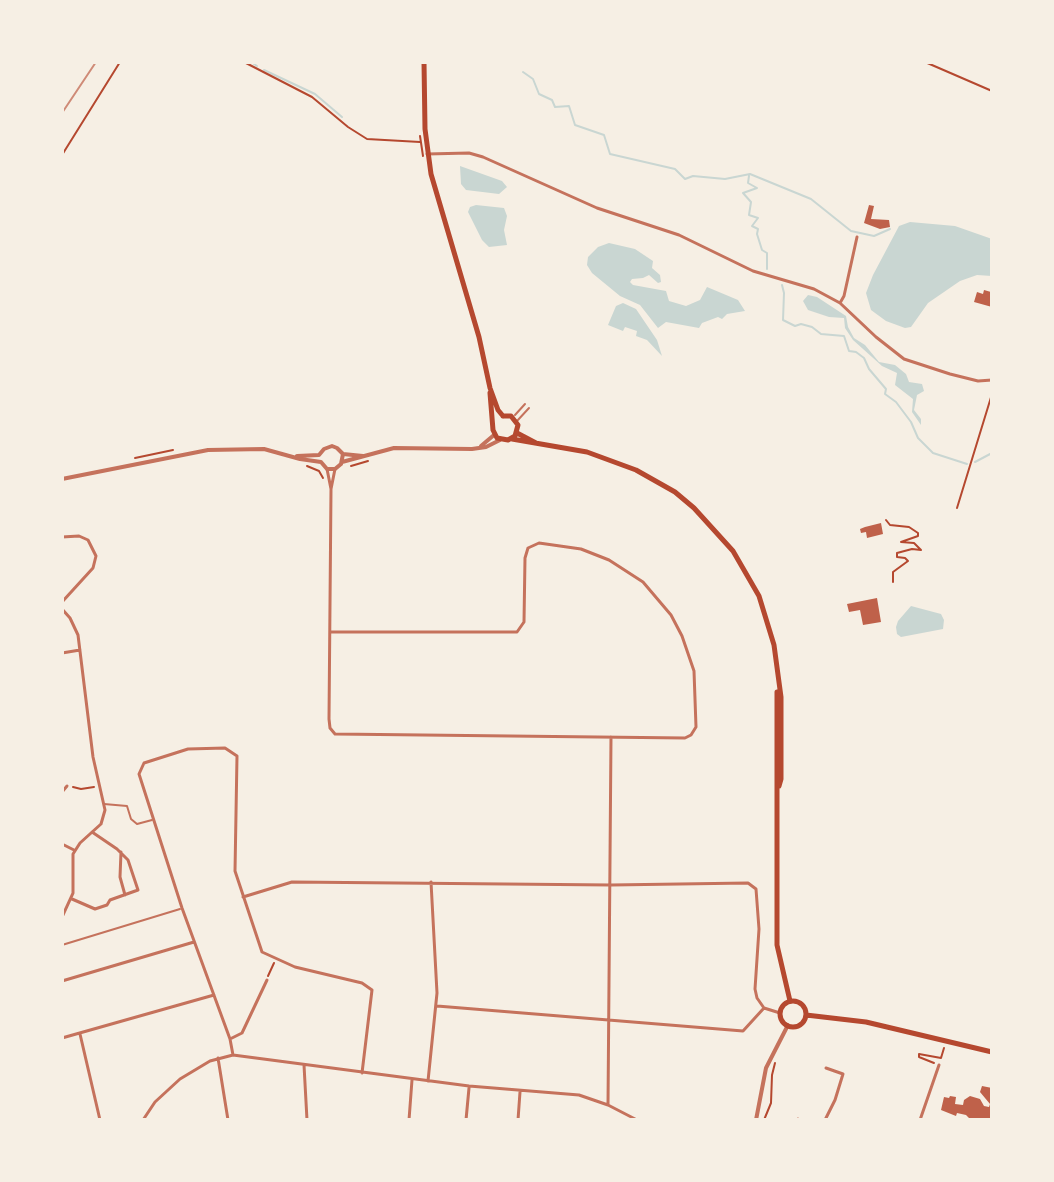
<!DOCTYPE html>
<style>
body{margin:0}
#map{position:relative;width:1054px;height:1182px;overflow:hidden;background:#f6efe4;font-family:"Libre Baskerville",serif}
canvas{display:block}
.frame{position:absolute;inset:0;border:64px solid #f6efe4;pointer-events:none}
</style>
<div id="map">
<canvas width="1054" height="1182"></canvas>
<div class="frame"></div>
</div>
<script>
const context = document.querySelector('canvas').getContext('2d');
context.lineJoin = 'round';
function fillPath(path, color) {
  context.fillStyle = color;
  context.fill(path, 'evenodd');
}
function toPath(rows) {
  const path = new Path2D();
  for (const r of rows) {
    if (r.length === 3) {
      path.moveTo(r[0] + r[2], r[1]);
      path.arc(r[0], r[1], r[2], 0, 2 * Math.PI);
      continue;
    }
    path.moveTo(r[0], r[1]);
    for (let i = 2; i < r.length; i += 2) path.lineTo(r[i], r[i + 1]);
  }
  return path;
}
function stroke(path, color, width, dash) {
  context.strokeStyle = color;
  context.lineWidth = width;
  context.lineCap = dash ? 'butt' : 'round';
  context.setLineDash(dash || []);
  context.stroke(path);
}
fillPath(toPath([
 [460,166,502,181,507,187,499,194,466,190,461,184],
 [476,205,504,208,507,216,504,230,507,245,489,247,482,240,468,212,470,207],
 [910,222,955,226,992,239,992,276,977,275,960,281,928,303,911,327,905,328,886,321,871,310,866,293,873,275,899,226],
 [609,243,635,249,653,261,652,268,660,275,661,282,658,283,649,275,643,278,632,279,630,282,633,285,666,291,669,301,686,306,700,300,707,287,738,300,745,311,727,314,722,319,718,317,702,323,699,328,666,322,658,328,640,305,620,296,592,273,587,265,588,257,598,247],
 [808,295,817,297,846,316,848,327,854,338,865,345,879,362,895,365,906,374,909,382,922,384,924,391,917,395,914,410,921,419,921,425,912,412,913,399,895,385,897,373,882,366,853,340,845,328,844,318,829,317,808,310,803,301],
 [623,303,636,309,657,340,662,356,647,340,636,336,637,331,625,327,623,331,608,325,616,306],
 [911,606,941,614,944,620,943,629,901,637,897,634,896,627,898,621]
]), '#c9d6d2');
stroke(toPath([
 [251,62,257,66],
 [264,70,315,94,342,117],
 [523,72,533,79,539,94,552,100,555,107,569,106,575,125,604,135,610,154,675,169,685,179,693,176,725,179,750,174,811,199,851,231,874,236,890,229],
 [749,176,748,183,757,188,743,193,751,202,749,215,758,218,752,226,758,229,757,234,762,250,767,253,767,269],
 [782,285,784,293,783,320,795,326,801,324,812,327,821,334,844,336,849,351,856,352,864,358,869,369,886,389,885,394,896,402,911,422,918,438,933,453,967,464],
 [975,462,992,453]
]), '#c9d6d2', 2);
fillPath(toPath([
 [869,205,874,206,871,219,889,220,890,227,880,229,864,223],
 [984,290,991,292,992,307,974,302,977,292,983,294],
 [881,523,883,534,867,538,866,532,861,533,860,529,865,527],
 [877,598,881,622,863,625,860,610,849,612,847,604],
 [982,1086,992,1088,992,1120,971,1120,966,1115,957,1113,956,1116,941,1110,944,1097,949,1098,950,1096,956,1097,955,1104,963,1105,964,1100,970,1096,980,1099,984,1106,989,1107,990,1104,980,1092]
]), '#bf614a');
stroke(toPath([
 [244,62,312,97,348,127,367,139,420,142],
 [925,62,992,91],
 [420,136,423,156],
 [62,155,120,62],
 [135,458,173,450],
 [307,466,319,471,323,478],
 [351,466,368,461],
 [957,508,992,394],
 [886,520,890,525,909,527,918,533,918,536,901,542,914,543,921,550,912,549,897,553,897,557,905,558,908,561,893,572,893,582],
 [73,787,81,789,94,787],
 [268,976,274,963],
 [934,1063,919,1057,919,1054,941,1058,944,1048],
 [764,1120,771,1103,772,1075,775,1063]
]), '#b5482f', 2);
stroke(toPath([
 [515,415,525,404],
 [517,421,529,408],
 [104,804,127,806,131,819,137,824,152,820],
 [62,945,180,909]
]), '#c5725c', 2);
stroke(toPath([
 [427,154,469,153,483,157,597,208,679,235,753,271,814,289,840,303,876,337,904,359,950,374,978,381,992,380],
 [840,303,844,296,857,237],
 [327,469,331,489,329,719,330,728,335,734,685,738,691,735,696,727,694,671,682,636,671,615,643,582,609,560,581,549,539,543,528,548,525,558,524,622,517,632,330,632],
 [331,489,335,469],
 [62,537,79,536,88,540,96,556,93,568,62,602],
 [62,609,70,618,78,635,93,757,105,810,101,824,80,843,73,854,73,893,62,917],
 [62,653,80,650],
 [62,792,67,786],
 [62,844,74,850],
 [121,852,120,877,125,895],
 [243,897,292,882,611,885,748,883,756,889,759,929,755,989,757,998,764,1008,743,1031,437,1006],
 [72,899,95,909,107,905,110,900,138,890,128,860,117,849,92,832],
 [62,981,194,942],
 [764,1008,780,1013],
 [80,1034,100,1120],
 [62,1038,214,995],
 [230,1039,242,1033,267,980],
 [233,1055,230,1039,182,908,139,774,144,763,188,749,225,748,237,756,235,871,262,952,295,967,362,983,372,990,362,1073],
 [218,1058,228,1120],
 [304,1065,307,1120],
 [428,1081,437,993,431,882],
 [608,1105,611,737],
 [798,1119,800,1120],
 [143,1120,155,1102,180,1079,210,1061,233,1055,469,1086,579,1095,608,1105,637,1120],
 [409,1120,412,1080],
 [466,1120,469,1088],
 [518,1120,520,1092],
 [825,1120,835,1100,843,1074,826,1068],
 [920,1120,939,1065]
]), '#c5725c', 3);
stroke(toPath([
 [481,446,494,435],
 [343,454,363,456],
 [297,456,319,455,324,449,332,446,337,448,343,454,341,464,335,469,327,469,321,462],
 [342,462,394,448,472,449,486,447,500,440],
 [62,479,208,450,264,449,300,459,321,462],
 [756,1120,766,1068,788,1025]
]), '#c5725c', 4);
stroke(toPath([
 [424,62,425,129,431,174,479,337,490,388,498,410,503,416],
 [490,393,493,430,497,438,508,440,515,436,518,425,511,416,503,416],
 [517,433,536,443],
 [512,439,587,452,636,470,675,492,694,508,733,551,759,596,774,645,781,697,781,779,779,786],
 [777,692,777,945,790,1001],
 [793,1014,13],
 [806,1015,866,1022,992,1052]
]), '#b5482f', 5);
stroke(toPath([
 [62,113,96,62]
]), '#cf8b77', 2);
</script>
